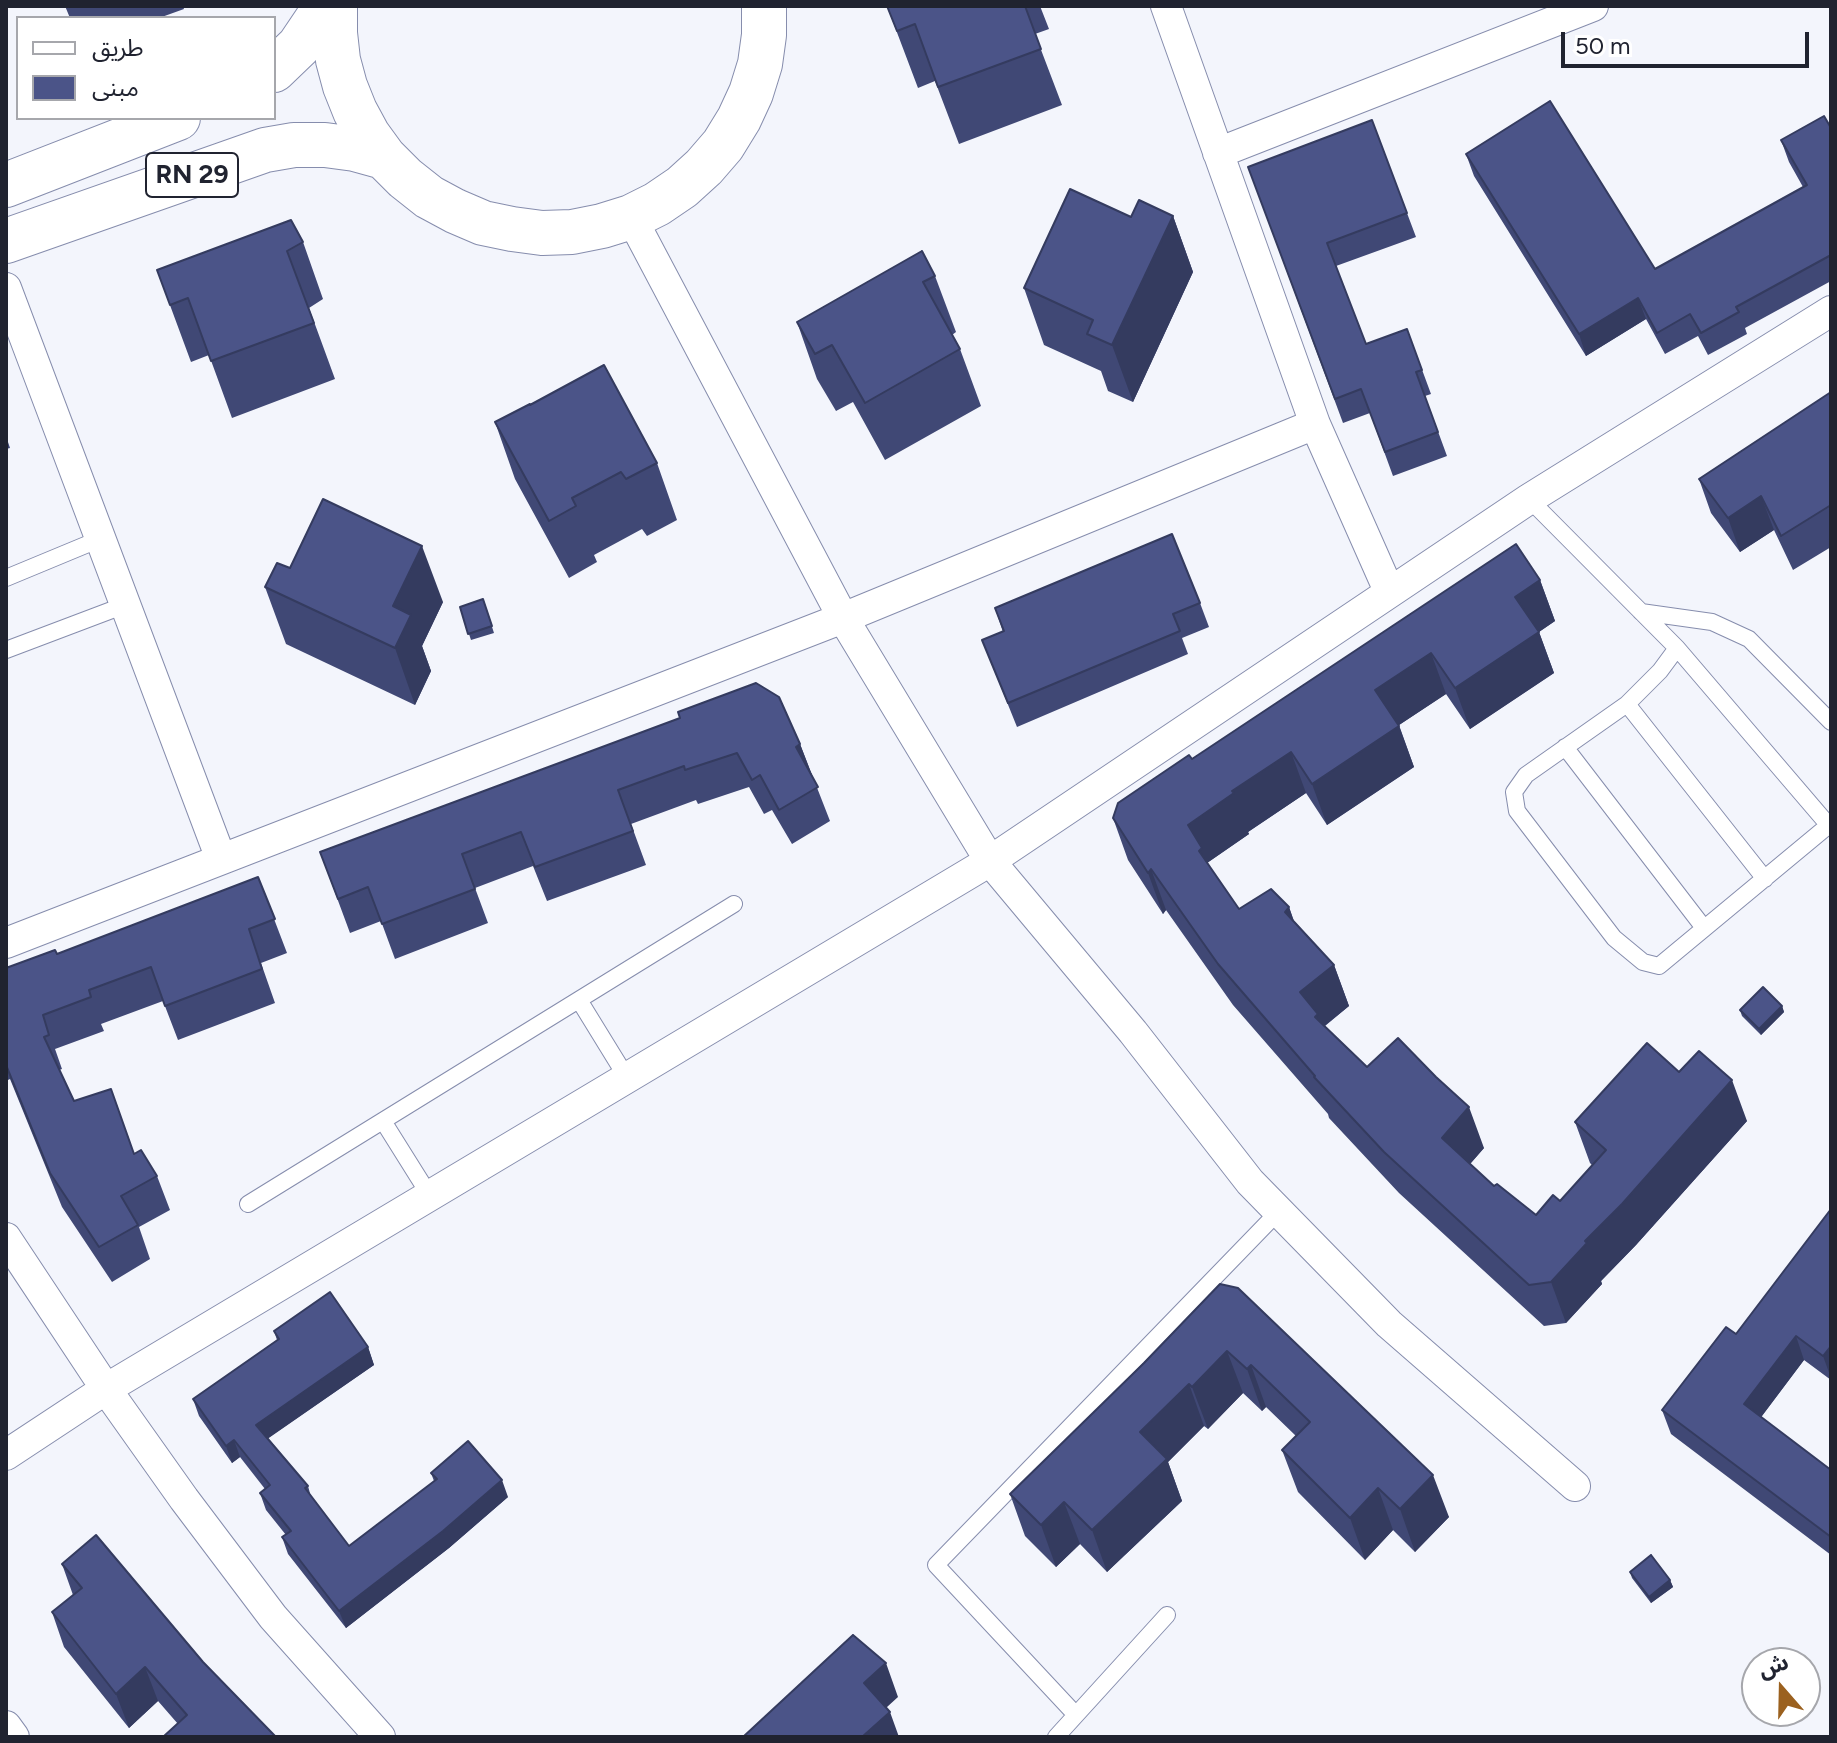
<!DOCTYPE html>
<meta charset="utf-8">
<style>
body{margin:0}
#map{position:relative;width:1837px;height:1743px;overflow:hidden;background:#f3f5fc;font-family:Figtree,"Noto Sans Arabic",sans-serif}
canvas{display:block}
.frame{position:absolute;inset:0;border:8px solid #202330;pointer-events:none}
.legend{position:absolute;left:16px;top:16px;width:260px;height:104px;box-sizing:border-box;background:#fff;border:2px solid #a6a7ac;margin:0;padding:10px 14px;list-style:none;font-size:24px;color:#202330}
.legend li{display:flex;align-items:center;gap:16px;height:40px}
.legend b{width:40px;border:2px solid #a6a7ac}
.north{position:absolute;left:1741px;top:1647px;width:80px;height:80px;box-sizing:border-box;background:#fff;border:2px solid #a6a7ac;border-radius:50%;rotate:340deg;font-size:22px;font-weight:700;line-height:32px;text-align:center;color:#202330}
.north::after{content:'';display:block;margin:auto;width:28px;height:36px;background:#9b611f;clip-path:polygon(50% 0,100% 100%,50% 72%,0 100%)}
.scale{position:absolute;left:1561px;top:32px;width:248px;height:36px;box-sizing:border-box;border:4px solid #202330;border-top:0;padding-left:10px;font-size:24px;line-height:28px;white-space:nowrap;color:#202330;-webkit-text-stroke:6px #fff;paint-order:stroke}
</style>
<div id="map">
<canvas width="1837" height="1743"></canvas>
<div class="frame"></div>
<ul class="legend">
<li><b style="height:10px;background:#fff"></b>طريق</li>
<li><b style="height:22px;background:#4b5488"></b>مبنى</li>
</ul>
<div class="north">ش</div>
<div class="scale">50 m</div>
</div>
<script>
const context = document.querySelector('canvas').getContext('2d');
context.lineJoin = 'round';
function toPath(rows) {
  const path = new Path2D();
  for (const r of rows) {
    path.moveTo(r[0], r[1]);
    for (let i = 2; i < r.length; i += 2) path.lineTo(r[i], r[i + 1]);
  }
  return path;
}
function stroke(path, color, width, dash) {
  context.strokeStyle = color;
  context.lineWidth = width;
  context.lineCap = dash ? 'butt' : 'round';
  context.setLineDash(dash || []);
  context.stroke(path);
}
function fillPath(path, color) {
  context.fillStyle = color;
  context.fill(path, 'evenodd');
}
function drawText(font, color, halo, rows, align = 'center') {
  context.font = font + ' Figtree,sans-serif';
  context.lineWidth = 8;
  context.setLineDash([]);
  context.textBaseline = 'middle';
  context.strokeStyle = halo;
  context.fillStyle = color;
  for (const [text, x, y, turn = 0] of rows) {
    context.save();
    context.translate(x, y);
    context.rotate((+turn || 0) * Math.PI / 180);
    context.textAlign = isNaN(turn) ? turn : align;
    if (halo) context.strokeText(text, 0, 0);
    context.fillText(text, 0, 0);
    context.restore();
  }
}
const service = toPath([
 [1529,499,1677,648,1831,828],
 [6,578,100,539],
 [1641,612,1712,622,1749,639,1831,722],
 [1677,648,1660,671,1627,704,1526,775,1514,792,1517,811,1614,938,1643,962,1659,966,1829,825],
 [6,650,125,605],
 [1627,704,1765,879],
 [1565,747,1704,928],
 [579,1000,627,1078],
 [383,1121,430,1196],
 [248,1204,734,904],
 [1076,1715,936,1565,1279,1211],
 [1056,1737,1167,1615]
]);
const minor = toPath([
 [1166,6,1315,424,1389,591],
 [1218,153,1593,6],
 [631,217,843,618,990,861,1133,1032,1250,1182,1389,1324,1575,1486],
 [6,288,221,859],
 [6,943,843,618,1315,424],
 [6,1238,106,1389,184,1499,273,1617,380,1737],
 [6,1455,106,1389,990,861,1529,499,1831,311],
 [6,1726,14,1737]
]);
const primary = toPath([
 [335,6,335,33,338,60,345,86,355,111,368,135,384,157,405,178,429,197,455,211,483,223,512,229,542,233,572,232,602,226,631,217,657,204,682,187,704,167,723,145,739,119,751,93,760,64,764,35,764,6],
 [274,70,299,46,326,6],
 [6,185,178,118],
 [6,241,265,150,294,145,325,145,355,149,384,157]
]);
stroke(service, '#868dad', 18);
stroke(minor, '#868dad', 32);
stroke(primary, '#868dad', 46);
stroke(service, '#fff', 16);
stroke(minor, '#fff', 30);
stroke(primary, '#fff', 44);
fillPath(toPath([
 [65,6,183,6,184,9,159,18,70,18],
 [887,6,1040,6,1049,29,1035,34,1062,105,959,144,935,81,918,88],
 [1372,120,1416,237,1336,266,1366,344,1407,329,1431,394,1425,396,1447,456,1393,476,1370,413,1343,423,1248,167],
 [1831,128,1831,281,1745,328,1747,334,1708,355,1698,336,1665,354,1646,319,1586,356,1474,176,1466,154,1655,269,1803,187,1789,162,1781,140],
 [1173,216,1193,272,1133,402,1108,391,1101,371,1044,345,1024,288,1131,217],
 [303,242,323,299,309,308,335,379,232,418,209,355,191,362,157,270],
 [935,276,956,332,952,335,960,349,981,406,885,460,853,402,836,411,817,379,797,322],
 [1831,392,1831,547,1793,570,1774,530,1740,552,1711,513,1699,479],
 [530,405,657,463,677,520,647,536,642,529,594,555,597,562,569,578,515,479,495,422],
 [6,436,10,448,6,449],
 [290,568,443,602,422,646,431,671,415,705,286,644,265,587],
 [1540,580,1555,621,1539,632,1554,673,1470,729,1446,694,1399,725,1414,767,1327,825,1306,793,1248,832,1249,834,1207,863,1239,909,1289,907,1294,921,1334,965,1349,1006,1325,1026,1367,1067,1484,1148,1470,1164,1494,1186,1536,1215,1560,1201,1592,1165,1590,1163,1575,1122,1679,1072,1747,1121,1636,1245,1601,1281,1602,1284,1566,1323,1544,1326,1399,1193,1329,1118,1328,1114,1233,1005,1166,910,1163,914,1128,860,1113,818,1192,759],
 [483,599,494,633,471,640,460,607],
 [1200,603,1209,627,1182,638,1188,654,1017,727,982,640,1003,632,995,608],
 [680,718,800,744,830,821,792,844,772,810,764,814,749,787,698,804,696,800,631,824,646,865,547,901,533,866,475,888,488,923,395,959,381,921,350,933,320,852],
 [258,877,287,953,261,963,275,1003,178,1040,163,1001,101,1024,104,1031,55,1049,62,1069,59,1070,74,1101,157,1176,170,1210,139,1227,150,1259,112,1282,62,1207,10,1079,6,1081,6,968,57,954],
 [1782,1006,1784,1012,1761,1035,1742,1016,1740,1010],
 [1831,1209,1831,1380,1804,1360,1761,1417,1831,1470,1831,1555,1671,1434,1662,1410,1736,1334],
 [1220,1284,1449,1517,1415,1552,1393,1530,1365,1560,1298,1492,1282,1450,1296,1436,1266,1407,1262,1411,1243,1393,1208,1429,1204,1426,1168,1462,1182,1501,1107,1572,1080,1544,1056,1567,1025,1536,1010,1494,1144,1363],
 [274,1331,368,1347,374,1365,268,1438,308,1486,311,1497,349,1546,434,1481,431,1473,508,1497,449,1548,346,1628,288,1554,282,1537,286,1535,266,1510,260,1493,265,1489,240,1457,232,1463,199,1416,193,1399,277,1340],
 [62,1564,203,1662,276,1737,178,1724,158,1701,129,1728,64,1647,52,1612,73,1595],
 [1630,1572,1670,1580,1673,1587,1651,1603,1632,1578]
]), '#404875');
fillPath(toPath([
 [1173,216,1193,272,1133,402,1112,345],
 [1638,298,1646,319,1586,356,1579,334],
 [1761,496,1774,530,1740,552,1728,518],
 [422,546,443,602,422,646,431,671,415,705,395,648,393,606],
 [1540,580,1555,621,1530,638,1515,597],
 [1539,632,1554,673,1470,729,1455,688],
 [1431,653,1446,694,1390,731,1375,690],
 [1399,726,1414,767,1327,825,1312,784],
 [800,744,813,778,796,747],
 [1291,752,1306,793,1248,832,1249,834,1207,863,1214,892,1188,825,1232,791],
 [1151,869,1166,910,1163,914,1148,873],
 [1289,907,1303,949,1285,912],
 [1334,965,1349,1006,1323,1027,1300,992],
 [1782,1006,1784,1012,1761,1035,1759,1029],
 [1732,1080,1747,1121,1636,1245,1601,1281,1602,1284,1566,1323,1551,1282,1585,1241],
 [1469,1107,1484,1148,1457,1179,1442,1138],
 [1796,1336,1804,1360,1753,1428,1744,1404],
 [1831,1346,1831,1378,1823,1356],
 [368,1347,374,1365,263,1442,256,1425],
 [1227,1351,1243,1393,1208,1429,1192,1387],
 [1251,1365,1266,1407,1262,1411,1247,1369],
 [1189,1384,1204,1426,1168,1462,1182,1501,1107,1572,1092,1530,1140,1432],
 [234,1440,240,1457,232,1463,226,1446],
 [1433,1475,1449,1517,1415,1552,1400,1509],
 [502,1480,508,1497,449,1548,346,1628,339,1611],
 [1378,1488,1393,1530,1365,1560,1350,1518],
 [1064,1502,1080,1544,1056,1567,1041,1525],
 [1670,1580,1673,1587,1651,1603,1649,1597],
 [886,1663,898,1697,876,1717,864,1683],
 [145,1667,158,1701,129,1728,116,1694],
 [890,1712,899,1737,862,1737]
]), '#343b5f');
const building = toPath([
 [887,6,1025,6,1041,49,938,87,915,24,897,31,887,6],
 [1550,101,1655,269,1807,185,1781,140,1824,116,1831,128,1831,255,1736,307,1739,312,1701,333,1690,314,1657,333,1638,298,1579,334,1466,154,1550,101],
 [1372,120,1407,213,1327,243,1366,344,1407,329,1422,370,1416,372,1438,432,1385,452,1361,389,1335,399,1248,167,1372,120],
 [1070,189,1131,217,1139,200,1173,216,1112,345,1087,334,1093,320,1024,288,1070,189],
 [291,220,303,242,287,251,314,323,211,361,188,298,170,305,157,270,291,220],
 [922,251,935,276,923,282,960,349,865,403,832,345,815,354,797,322,922,251],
 [604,365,657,463,626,479,621,472,572,498,576,506,549,521,495,422,530,404,530,405,604,365],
 [1831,392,1831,505,1781,536,1761,496,1728,518,1699,479,1831,392],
 [323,499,422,546,393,606,411,615,395,648,265,587,277,563,290,568,323,499],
 [1172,534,1200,603,1173,614,1180,631,1008,703,982,640,1004,631,995,608,1172,534],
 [1516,544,1540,580,1515,597,1539,632,1455,688,1431,653,1375,690,1399,726,1312,784,1291,752,1232,791,1234,793,1188,825,1202,848,1199,851,1239,909,1271,889,1289,907,1285,912,1334,965,1300,992,1318,1014,1315,1017,1367,1067,1398,1038,1436,1077,1469,1107,1442,1138,1494,1186,1497,1184,1536,1215,1553,1195,1560,1201,1606,1150,1575,1122,1647,1043,1679,1072,1699,1051,1732,1080,1622,1204,1585,1241,1587,1243,1551,1282,1529,1285,1384,1152,1314,1077,1315,1076,1218,964,1151,869,1148,873,1113,818,1118,803,1189,755,1192,759,1516,544],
 [483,599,492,626,468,634,460,607,483,599],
 [756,683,779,697,800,744,796,747,818,787,779,810,760,775,752,780,737,753,685,770,684,766,618,790,633,831,535,867,521,832,462,854,475,889,382,924,368,887,338,899,320,852,680,718,678,712,756,683],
 [258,877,275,919,249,929,262,969,165,1006,151,967,89,990,91,997,43,1015,49,1035,44,1037,74,1101,111,1089,134,1154,141,1150,157,1176,121,1196,138,1225,99,1247,50,1173,6,1065,6,968,55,950,57,954,258,877],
 [1763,987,1782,1006,1759,1029,1740,1010,1763,987],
 [1831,1209,1831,1346,1823,1356,1796,1336,1744,1404,1831,1470,1831,1537,1662,1410,1726,1327,1736,1334,1831,1209],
 [1220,1284,1238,1288,1433,1475,1400,1509,1378,1488,1350,1518,1282,1450,1310,1422,1251,1365,1247,1369,1227,1351,1192,1387,1189,1384,1140,1432,1167,1459,1092,1530,1064,1502,1041,1525,1010,1494,1144,1363,1220,1284],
 [330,1292,368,1347,256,1425,308,1486,305,1488,349,1546,437,1479,431,1473,468,1441,502,1480,443,1531,339,1611,282,1537,291,1531,260,1493,270,1485,234,1440,226,1446,193,1399,279,1339,274,1331,330,1292],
 [96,1535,203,1662,276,1737,163,1737,187,1715,145,1667,116,1694,52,1612,82,1588,62,1564,96,1535],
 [1651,1555,1670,1580,1649,1597,1630,1572,1651,1555],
 [853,1635,886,1663,864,1683,890,1712,862,1737,743,1737,853,1635]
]);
fillPath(building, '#4b5488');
stroke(building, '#343b5f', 2);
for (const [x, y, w] of [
 [192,175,92]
]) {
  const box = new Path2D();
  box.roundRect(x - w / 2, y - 22, w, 44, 6);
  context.fillStyle = '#fff';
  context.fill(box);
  stroke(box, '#202330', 2);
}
drawText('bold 26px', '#202330', null, [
 ["RN 29",192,175]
]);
</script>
